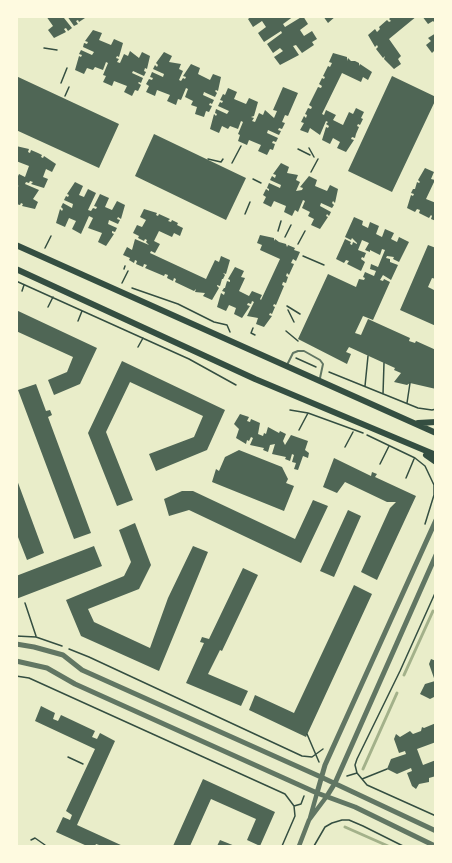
<!DOCTYPE html>
<style>
body{margin:0}
#map{position:relative;width:452px;height:863px;overflow:hidden;background:#e9edc9;font-family:"PT Sans",sans-serif}
canvas{display:block}
.frame{position:absolute;inset:0;border:18px solid #fefae0;pointer-events:none}
</style>
<div id="map">
<canvas width="452" height="863"></canvas>
<div class="frame"></div>
</div>
<script>
const context = document.querySelector('canvas').getContext('2d');
context.lineJoin = 'round';
function toPath(rows) {
  const path = new Path2D();
  for (const r of rows) {
    path.moveTo(r[0], r[1]);
    for (let i = 2; i < r.length; i += 2) path.lineTo(r[i], r[i + 1]);
  }
  return path;
}
function stroke(path, color, width, dash) {
  context.strokeStyle = color;
  context.lineWidth = width;
  context.lineCap = dash ? 'butt' : 'round';
  context.setLineDash(dash || []);
  context.stroke(path);
}
function fillPath(path, color) {
  context.fillStyle = color;
  context.fill(path, 'evenodd');
}
stroke(toPath([
 [404,675,433,611],
 [363,769,397,693],
 [345,827,388,846]
]), '#a3b18a', 3);
fillPath(toPath([
 [46,16,66,16,64,18,72,28,68,31,66,28,64,29,66,32,54,38,48,30,53,26],
 [67,16,84,16,85,18,79,22,78,20,76,21,78,24,74,26],
 [252,16,294,16,283,24,285,27,303,16,308,24,300,30,304,36,312,31,317,39,312,42,314,45,302,53,296,45,293,46,299,55,280,65,274,57,283,51,280,48,273,53,267,44,282,33,281,31,264,42,258,33,266,27,262,21,253,27,248,19],
 [323,16,336,16,328,23],
 [392,16,417,16,389,39,401,56,398,59,401,64,394,69,384,59,385,56,383,58,376,49,378,47,377,45,375,47,368,35,375,29,377,32,380,29,379,27,387,20,389,22,391,21,389,19],
 [422,16,436,16,436,24,433,21,428,24],
 [93,30,102,33,99,40,111,45,114,39,123,43,119,57,117,56,116,58,119,59,117,62,120,63,124,54,128,56,130,51,139,58,142,52,150,56,147,69,145,68,144,71,146,72,144,76,133,71,132,73,143,78,141,83,139,82,138,83,141,85,138,91,135,90,132,96,124,92,127,86,114,81,112,86,103,82,106,76,103,75,108,63,106,62,103,70,95,67,93,70,87,68,84,74,75,70,79,56,81,57,82,55,79,54,81,50,92,55,94,52,83,47,84,43,87,44,88,42,85,41],
 [436,33,436,49,432,53,426,45,431,41,428,38],
 [164,52,172,56,169,62,181,64,179,69,183,71,179,80,181,81,183,78,185,79,186,77,183,76,191,64,200,68,198,74,210,80,213,74,221,77,218,91,216,90,215,91,217,93,215,97,204,92,203,95,214,100,212,104,210,103,209,105,212,106,209,112,206,111,204,117,195,114,197,107,191,105,193,101,185,97,188,89,186,88,181,100,178,99,176,105,167,101,170,95,157,90,155,96,146,92,149,86,146,84,149,79,152,80,153,78,150,77,152,72,163,77,164,74,153,69,155,65,157,67,158,65,156,63],
 [333,53,347,57,347,61,348,58,351,61,355,61,359,63,359,66,360,64,372,72,368,80,363,77,361,82,342,73,322,114,324,115,326,110,336,115,333,120,343,125,349,112,353,114,356,108,364,112,361,118,363,119,360,125,358,124,357,126,359,127,356,134,355,138,352,137,351,139,354,140,346,152,337,148,340,142,333,138,330,144,322,140,326,127,328,128,329,126,326,124,328,122,326,121,320,135,310,128,308,133,300,130,304,123,301,122,304,116,306,118,307,115,305,114,308,108,311,109,312,107,309,105,318,87,321,88,322,86,319,84,322,78,324,79,325,77,323,76,328,66,330,67,332,63,329,62],
 [16,76,119,124,99,168,16,130],
 [392,76,436,97,436,99,392,192,348,171],
 [283,87,298,93,288,116,285,115,282,122,285,123,282,129,279,128,278,130,281,131,279,135,268,130,267,133,278,138,276,142,273,141,272,143,275,144,273,150,270,149,267,155,258,151,261,145,249,140,247,145,238,141,240,135,238,134,243,122,241,121,238,129,230,126,228,129,222,126,219,133,210,129,214,114,216,116,217,114,215,113,216,109,227,114,229,111,218,106,220,102,222,103,223,101,220,100,223,94,225,95,228,88,237,92,234,99,246,104,249,98,258,102,254,116,251,117,254,118,252,121,255,122,259,113,263,115,265,110,274,118,277,111,273,110],
 [154,134,246,178,226,220,135,176],
 [16,146,29,149,28,152,30,153,31,150,38,153,42,155,41,157,43,158,44,156,56,164,52,172,46,169,43,177,48,179,44,188,31,184,33,182,30,181,29,183,26,182,25,184,39,190,33,199,38,202,35,209,22,206,23,204,21,203,20,205,16,204,16,187,19,186,16,185,16,180,19,174,25,177,29,166,16,161,18,157],
 [281,163,289,167,287,173,298,175,296,180,300,182,296,191,302,190,303,188,300,187,309,176,317,180,315,186,327,191,330,185,338,189,335,203,333,201,332,203,334,205,332,208,321,203,320,206,331,212,329,216,327,214,326,216,328,217,320,229,311,225,314,219,308,216,310,212,302,208,305,201,303,200,298,212,295,210,292,216,284,212,286,206,274,201,271,207,263,203,266,197,263,195,266,189,269,191,269,189,267,188,269,183,280,188,281,185,270,180,272,176,275,178,276,175,273,174],
 [425,168,434,172,431,179,435,180,426,199,436,203,436,221,431,219,432,216,431,215,429,218,419,213,420,210,417,209,415,212,407,208,411,195,413,196,414,194,411,193,413,189,415,189,417,182,419,183,420,182,418,180],
 [75,182,83,186,79,195,84,197,88,189,96,193,88,210,91,211,93,208,96,209,97,207,94,206,100,194,109,198,105,207,112,210,117,201,125,205,121,219,118,217,117,219,120,220,118,224,109,220,108,224,117,228,115,232,112,231,112,233,114,234,106,246,98,242,102,233,88,228,93,218,89,216,81,234,72,229,76,221,69,218,65,227,56,223,60,209,62,211,63,209,61,207,63,203,72,208,73,204,64,200,66,196,68,197,69,195,67,194],
 [144,209,157,213,156,215,158,216,159,214,170,219,168,221,171,222,172,220,178,223,177,225,183,228,180,236,174,233,172,237,159,231,154,241,160,244,155,253,151,251,150,253,206,279,215,260,219,262,221,256,230,260,226,274,223,273,225,275,223,279,222,279,220,286,217,285,217,286,219,288,212,300,203,296,205,293,195,292,196,289,194,291,175,282,176,279,174,278,173,281,167,278,168,275,165,274,164,276,145,268,147,265,144,264,143,267,136,264,137,261,135,260,134,263,129,260,130,258,123,255,127,247,132,250,135,239,149,245,146,242,147,240,145,239,144,241,138,238,139,236,133,233,137,225,142,227,146,220,140,217],
 [354,217,363,221,362,225,368,228,370,222,379,226,376,234,382,237,385,229,394,233,391,239,397,242,399,237,409,242,399,262,393,259,394,257,387,256,386,258,390,259,390,262,398,265,391,280,383,275,380,280,383,281,384,279,390,282,373,320,363,316,355,333,361,335,368,319,410,338,409,341,415,343,416,341,436,350,436,389,410,383,407,385,394,382,401,373,394,370,395,368,349,347,346,352,351,354,347,364,298,339,328,274,356,287,359,279,364,280,365,278,363,277,365,272,374,276,376,271,370,269,371,264,378,267,385,250,382,249,380,255,370,250,370,252,365,250,369,243,362,240,358,250,366,253,364,258,362,257,361,259,365,262,361,271,347,264,349,261,346,260,344,263,336,259,345,239,351,242,350,244,352,245,353,242,357,244,357,243,352,238,351,240,345,237],
 [260,235,274,238,274,241,275,239,279,242,286,244,287,247,288,245,295,248,294,250,300,252,296,261,293,259,291,263,294,264,289,275,287,273,286,276,288,277,286,283,283,282,282,285,284,286,276,305,274,304,273,306,275,307,272,314,270,313,269,315,272,316,264,327,256,324,258,318,247,316,254,302,252,301,251,304,248,303,247,305,250,306,242,318,234,314,236,308,229,305,226,311,217,307,221,293,224,295,225,292,222,291,224,288,225,288,227,281,230,282,230,280,228,279,235,267,244,271,241,277,245,278,239,291,249,296,252,291,262,295,260,299,261,300,280,259,260,250,262,245,257,243],
 [428,245,436,248,436,279,432,278,428,287,436,291,436,326,400,310],
 [16,310,97,348,80,384,54,395,48,380,67,372,73,357,16,331],
 [122,361,225,410,207,450,156,471,149,454,194,437,203,416,130,382,106,432,133,500,117,506,88,433],
 [36,384,46,411,50,410,52,415,48,417,91,533,74,539,18,390],
 [240,414,249,417,247,421,250,422,251,419,260,423,258,434,263,436,264,433,266,434,268,427,279,433,280,431,286,434,283,441,285,445,291,435,308,441,305,450,309,453,308,458,303,456,298,470,294,469,296,463,292,462,294,455,292,454,290,461,285,459,286,457,272,454,275,444,270,445,268,452,263,450,264,448,250,445,253,438,251,437,249,441,247,440,246,444,236,438,239,429,234,424],
 [239,450,282,467,288,479,286,483,294,486,284,511,212,482,216,469,219,471,225,457],
 [334,458,371,476,372,472,377,474,375,477,416,496,377,580,361,572,390,508,396,502,387,502,345,482,337,493,323,487],
 [17,480,44,553,27,560,16,532],
 [182,491,193,491,295,539,313,500,328,506,301,563,189,510,169,516,164,499],
 [348,510,361,516,334,577,320,571],
 [135,523,151,565,139,589,88,609,94,622,150,648,168,598,193,546,208,552,159,671,81,636,66,600,124,576,131,562,119,530],
 [94,546,102,566,16,599,16,576],
 [243,568,258,575,222,651,220,650,208,674,248,691,241,706,186,683,204,643,200,642,202,637,209,639],
 [354,585,372,594,306,737,249,710,255,695,294,713],
 [431,659,436,661,436,696,430,699,420,694,425,684,435,681,429,664],
 [41,706,55,713,53,719,58,721,61,715,95,731,92,737,97,739,100,733,115,741,77,825,123,846,102,846,96,844,95,846,87,846,56,832,63,817,70,820,72,815,66,811,95,749,35,721],
 [436,723,436,742,417,749,423,765,436,760,436,776,429,778,429,782,419,784,416,789,412,786,407,773,412,771,411,768,397,774,387,769,391,759,406,754,405,751,399,753,394,739,396,734,400,737,410,731,413,734,421,731,422,727,424,728],
 [203,779,275,812,260,846,247,840,256,819,211,799,190,846,173,846],
 [220,840,235,846,217,846]
]), '#4f6655');
stroke(toPath([
 [44,48,57,50],
 [61,83,67,68],
 [65,96,69,87],
 [309,148,314,157],
 [298,149,310,155],
 [208,159,221,162,223,159],
 [232,163,241,146],
 [311,172,318,159],
 [253,179,261,183],
 [245,214,250,202],
 [278,231,281,221],
 [285,237,291,225],
 [298,244,305,231],
 [45,248,51,236],
 [303,256,324,265],
 [124,269,125,266],
 [16,281,189,359,236,385],
 [122,283,128,271],
 [132,288,178,304,214,322,227,325,230,332],
 [22,291,24,285],
 [287,306,300,314],
 [48,307,53,297],
 [288,310,294,322],
 [78,321,82,311],
 [253,328,251,333,255,335],
 [286,331,298,341],
 [138,347,143,338],
 [296,358,316,367],
 [329,372,418,408,432,410,436,409],
 [365,386,368,356],
 [383,394,384,363],
 [407,403,410,383],
 [290,410,308,413,363,433],
 [299,430,308,413],
 [367,435,415,458,425,466,434,485,434,495,425,524],
 [345,447,353,432],
 [380,464,389,446],
 [406,478,414,459],
 [25,603,36,636],
 [16,636,36,637,62,646],
 [69,649,89,657,302,756,312,757,323,749],
 [16,676,29,678,285,794,294,806],
 [307,734,319,762],
 [68,757,83,764],
 [357,773,355,765,357,759,400,671,436,591],
 [347,776,357,773,367,785,436,816],
 [362,779,387,769],
 [31,840,35,838,45,845],
 [282,846,295,816,294,806,301,804,304,796],
 [314,846,325,827,332,823,342,820,349,820,363,826,403,846]
]), '#344e41', 1.5);
stroke(toPath([
 [287,365,293,353,298,351,304,351,320,360,323,364,320,378]
]), '#617663', 2);
stroke(toPath([
 [310,818,317,793],
 [299,846,309,820,327,796]
]), '#617663', 4.5);
stroke(toPath([
 [16,644,34,647,63,655,82,670,321,777,436,831],
 [16,661,47,668,75,684,317,793,355,807,435,846],
 [317,793,325,765,436,520],
 [327,796,335,783,436,555]
]), '#617663', 5);
stroke(toPath([
 [16,245,436,433],
 [16,269,255,379,436,455],
 [418,423,436,422],
 [426,455,436,462]
]), '#344e41', 6);
</script>
